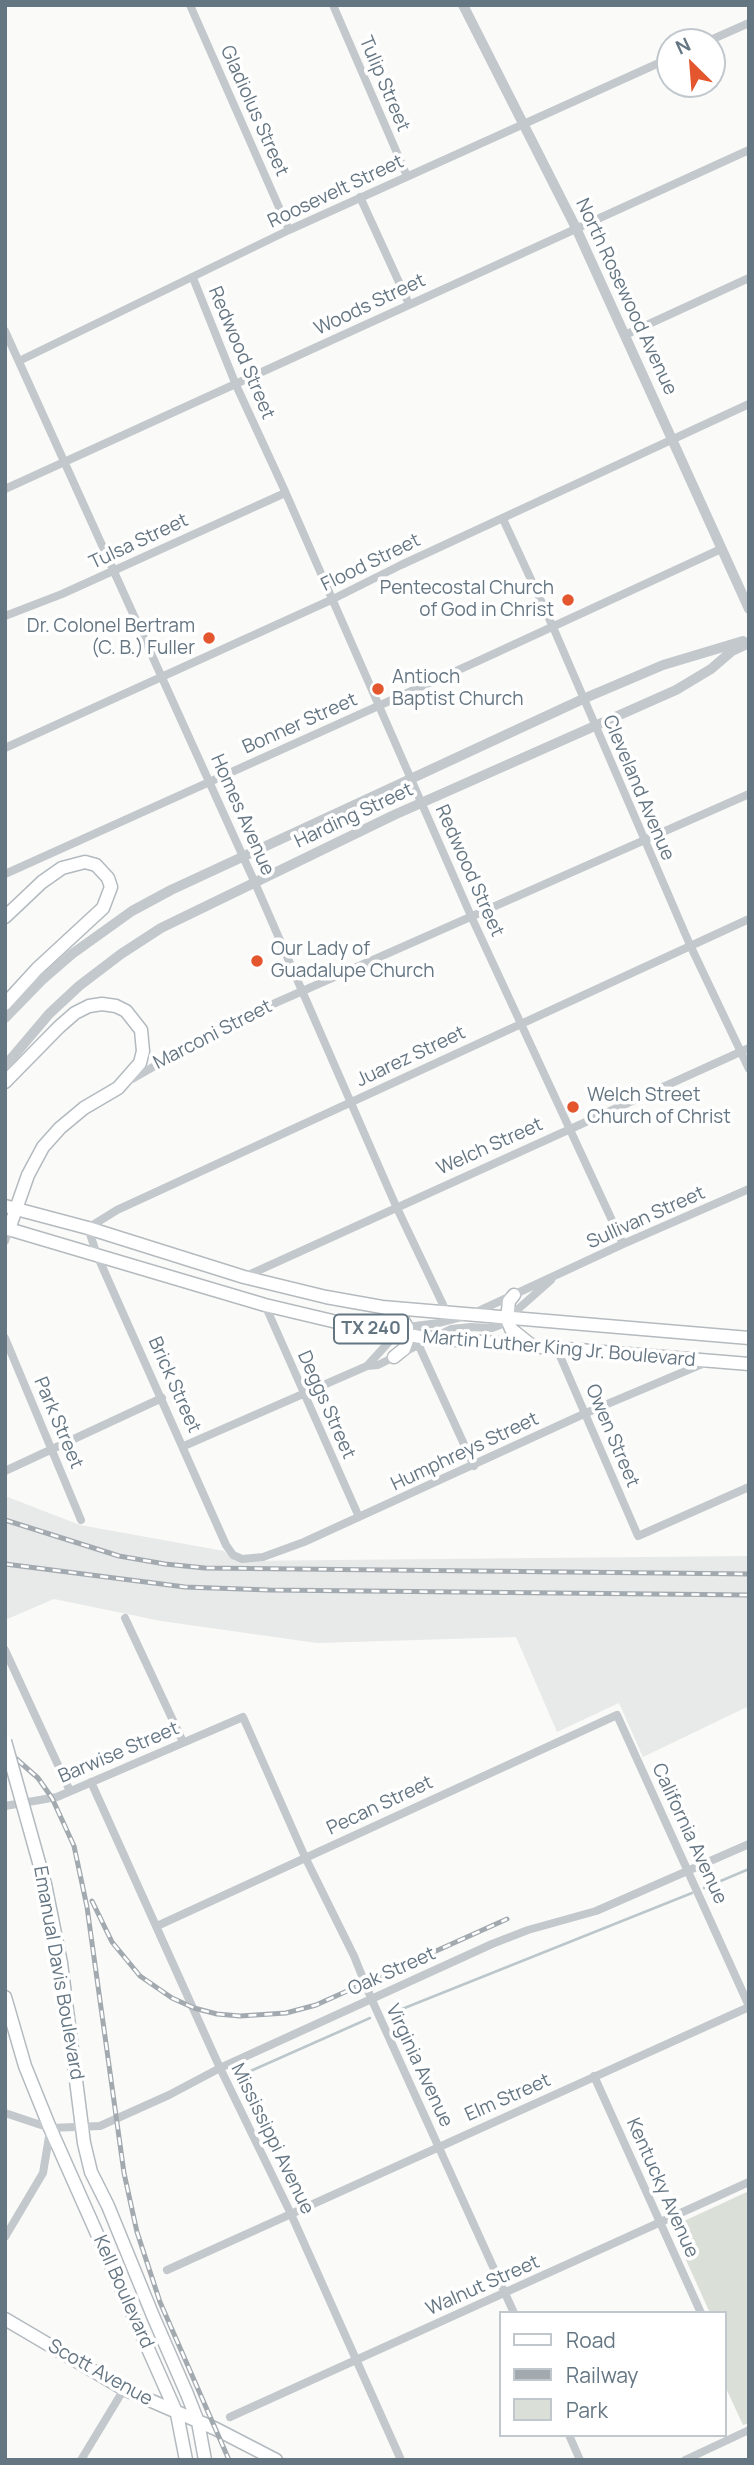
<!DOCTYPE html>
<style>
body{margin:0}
#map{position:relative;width:754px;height:2465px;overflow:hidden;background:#fafaf8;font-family:Manrope,sans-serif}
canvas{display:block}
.frame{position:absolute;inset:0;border:7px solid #657683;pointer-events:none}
.legend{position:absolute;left:499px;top:2311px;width:228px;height:126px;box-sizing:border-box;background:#fff;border:2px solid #c1c8cd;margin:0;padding:9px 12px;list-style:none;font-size:21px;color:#657683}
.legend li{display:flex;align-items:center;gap:14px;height:35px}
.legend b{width:35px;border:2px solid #c1c8cd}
.north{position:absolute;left:656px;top:28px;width:70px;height:70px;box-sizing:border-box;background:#fff;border:2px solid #c1c8cd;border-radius:50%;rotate:335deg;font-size:19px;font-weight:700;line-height:28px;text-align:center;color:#657683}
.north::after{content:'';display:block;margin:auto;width:24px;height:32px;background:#e4572e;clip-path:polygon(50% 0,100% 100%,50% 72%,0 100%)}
</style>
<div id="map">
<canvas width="754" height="2465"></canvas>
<div class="frame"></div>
<ul class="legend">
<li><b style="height:9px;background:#fff"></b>Road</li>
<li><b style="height:9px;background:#a2aab0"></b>Railway</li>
<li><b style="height:19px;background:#dadfd7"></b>Park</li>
</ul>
<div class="north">N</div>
</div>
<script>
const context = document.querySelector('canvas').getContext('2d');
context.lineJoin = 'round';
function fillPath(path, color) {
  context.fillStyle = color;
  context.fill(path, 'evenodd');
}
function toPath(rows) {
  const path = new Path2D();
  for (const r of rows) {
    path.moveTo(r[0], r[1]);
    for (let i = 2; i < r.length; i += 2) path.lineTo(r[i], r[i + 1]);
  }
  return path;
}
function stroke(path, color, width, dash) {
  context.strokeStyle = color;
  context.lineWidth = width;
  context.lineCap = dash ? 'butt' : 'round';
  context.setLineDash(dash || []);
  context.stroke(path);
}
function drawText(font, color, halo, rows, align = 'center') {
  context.font = font + ' Manrope,sans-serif';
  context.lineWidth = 7;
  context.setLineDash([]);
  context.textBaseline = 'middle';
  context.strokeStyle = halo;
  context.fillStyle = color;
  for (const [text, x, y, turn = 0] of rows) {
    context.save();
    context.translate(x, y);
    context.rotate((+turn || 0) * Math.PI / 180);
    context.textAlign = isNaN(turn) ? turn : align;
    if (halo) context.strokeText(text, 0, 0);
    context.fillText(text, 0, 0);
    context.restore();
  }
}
fillPath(toPath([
 [5,1496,80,1525,224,1551,235,1561,749,1556,749,1706,643,1757,619,1703,557,1732,516,1637,317,1643,161,1621,54,1599,5,1620]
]), '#e8e9e9');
fillPath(toPath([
 [749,2191,749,2423,743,2425,724,2384,724,2313,710,2313,671,2227]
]), '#dadfd7');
stroke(toPath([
 [704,1888,749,1869],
 [392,2013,692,1893],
 [237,2077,370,2018]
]), '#bbc7cb', 2.5);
const secondary = toPath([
 [5,917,42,882,62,868,85,862,96,865,108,878,111,887,103,908,37,969,5,1004],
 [5,1082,59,1027,75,1013,89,1006,102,1004,116,1006,126,1011,141,1030,143,1051,140,1063,118,1088,84,1108,60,1128,43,1147,28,1175,9,1229],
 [61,1963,84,2143,91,2172,108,2206,153,2316,187,2394,198,2422,205,2460],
 [5,1997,25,2066,50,2128,177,2414,186,2460],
 [5,2319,124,2389,216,2429,276,2460]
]);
const primary = toPath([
 [5,1206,88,1228,244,1277,326,1297,382,1307,749,1338],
 [5,1228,265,1305,362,1328,421,1337,749,1364],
 [514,1295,509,1301,507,1319,511,1329,531,1345],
 [388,1310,401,1317,407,1327,407,1341,404,1349,394,1357]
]);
stroke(secondary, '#b3babf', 15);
stroke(primary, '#b5babe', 15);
stroke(toPath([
 [190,5,289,230],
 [333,5,407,176],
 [706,42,749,23],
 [360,197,409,304],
 [193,278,236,385,284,489,471,916,623,1244],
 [5,331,255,883,396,1206,447,1313],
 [625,335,749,278],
 [19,361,289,230,670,58],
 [5,489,749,150],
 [503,519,553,627,690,945,749,1069],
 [5,616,62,594,285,493],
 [5,748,331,600,401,565,749,404],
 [5,874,476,662,721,549],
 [132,1079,230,1023,749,794],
 [5,1241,9,1229],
 [244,1277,749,1048],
 [265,1305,359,1517],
 [5,1338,81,1520],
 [419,1346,474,1466],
 [557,1349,638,1536,749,1487],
 [707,1362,586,1413,304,1542,263,1557,242,1559,233,1555,226,1545,97,1255,88,1228,117,1210,749,919],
 [367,1366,397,1333,407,1327,439,1323,470,1315,623,1244,749,1189],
 [184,1446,367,1366,378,1365,451,1329,471,1327,492,1328,500,1325,551,1280],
 [5,1471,162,1398],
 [125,1618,183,1742],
 [5,1650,70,1791],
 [91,1782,220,2068,291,2214,401,2460],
 [5,1806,57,1797,243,1717,305,1857,354,1956,371,1998,514,2313],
 [157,1926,617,1715,749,2006],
 [594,2076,701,2313],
 [5,2113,50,2128,100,2126,169,2095,220,2068,492,1944,528,1930,596,1911,749,1844],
 [5,2237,43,2173,50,2131],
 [167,2270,749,2007],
 [230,2417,749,2182],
 [569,2435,580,2460],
 [81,2460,124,2389],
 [685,2460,749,2430]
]), '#c3c8cc', 8);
stroke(toPath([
 [463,5,576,228,749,609],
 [5,1018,42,980,72,954,132,911,171,890,583,699,663,665,743,641],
 [5,1066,49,1014,79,986,121,954,161,928,394,815,676,690,711,669,732,651,749,643]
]), '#c3c8cc', 10);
stroke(secondary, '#fff', 12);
stroke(primary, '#fff', 12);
const rail = toPath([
 [5,1520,119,1556,165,1564,205,1568,749,1574],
 [5,1564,185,1587,269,1590,749,1595],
 [5,1749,38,1778,52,1798,74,1846,87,1907,124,2173,137,2232,160,2302,229,2460],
 [92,1901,112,1942,140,1976,172,1998,194,2008,217,2014,240,2016,286,2013,316,2005,507,1919]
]);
stroke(rail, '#a2aab0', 5);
stroke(rail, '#fff', 2.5, [8]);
const secondaryBridge = toPath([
 [5,1741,45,1884,61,1963]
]);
stroke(secondaryBridge, '#b3babf', 15, []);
stroke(secondaryBridge, '#fff', 12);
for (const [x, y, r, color] of [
 [568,600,7,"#e4572e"],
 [209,638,7,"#e4572e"],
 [378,689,7,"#e4572e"],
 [257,961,7,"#e4572e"],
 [573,1107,7,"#e4572e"]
]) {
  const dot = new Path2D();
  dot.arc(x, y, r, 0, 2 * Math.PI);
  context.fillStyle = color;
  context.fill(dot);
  stroke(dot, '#fff', 2.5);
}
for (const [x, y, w] of [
 [371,1329,74]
]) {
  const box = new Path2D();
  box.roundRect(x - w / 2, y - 14.5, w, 29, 5);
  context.fillStyle = '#fff';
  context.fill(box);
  stroke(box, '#657683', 2);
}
drawText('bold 18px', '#657683', null, [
 ["TX 240",371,1329]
]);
drawText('19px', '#657683', '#fff', [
 ["Tulip Street",384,84,67],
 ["Gladiolus Street",254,111,66],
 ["Roosevelt Street",336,192,-25],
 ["North Rosewood Avenue",626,297,65],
 ["Woods Street",370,305,-25],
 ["Redwood Street",241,353,67],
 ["Tulsa Street",139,542,-25],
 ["Flood Street",371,563,-26],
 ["Bonner Street",300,724,-24],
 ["Cleveland Avenue",638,788,67],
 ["Homes Avenue",242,815,66],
 ["Harding Street",354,816,-25],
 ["Redwood Street",469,871,66],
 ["Marconi Street",213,1035,-27],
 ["Juarez Street",411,1057,-25],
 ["Welch Street",490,1147,-24],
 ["Sullivan Street",646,1218,-24],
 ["Martin Luther King Jr. Boulevard",559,1349,5],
 ["Brick Street",174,1385,66],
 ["Deggs Street",326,1405,66],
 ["Park Street",58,1423,67],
 ["Owen Street",612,1436,67],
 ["Humphreys Street",465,1452,-25],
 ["Barwise Street",119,1753,-23],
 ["Pecan Street",380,1806,-25],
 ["California Avenue",689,1834,65],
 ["Oak Street",392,1972,-24],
 ["Emanual Davis Boulevard",58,1973,80],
 ["Virginia Avenue",419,2066,65],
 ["Elm Street",508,2098,-24],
 ["Mississippi Avenue",272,2139,64],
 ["Kentucky Avenue",662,2188,66],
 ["Walnut Street",483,2286,-24],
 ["Kell Boulevard",123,2292,66],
 ["Scott Avenue",100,2373,29]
]);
drawText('19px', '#657683', '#fff', [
 ["Pentecostal Church",554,589,"right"],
 ["of God in Christ",554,611,"right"],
 ["Dr. Colonel Bertram",195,627,"right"],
 ["(C. B.) Fuller",195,649,"right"],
 ["Antioch",392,678],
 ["Baptist Church",392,700],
 ["Our Lady of",271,950],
 ["Guadalupe Church",271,972],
 ["Welch Street",587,1096],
 ["Church of Christ",587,1118]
], 'left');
</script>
